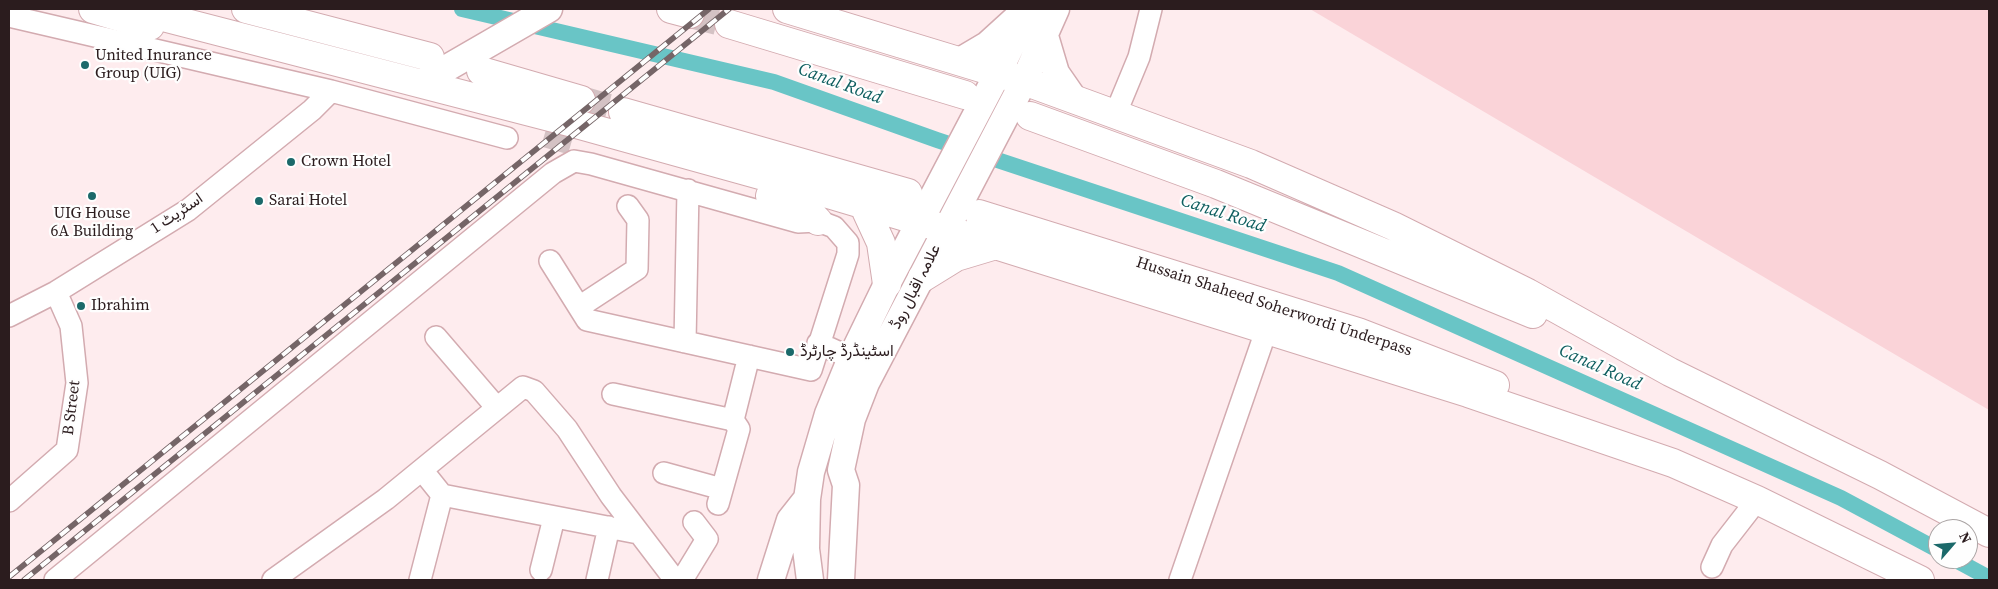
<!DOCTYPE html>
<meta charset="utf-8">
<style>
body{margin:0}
#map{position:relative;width:1998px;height:589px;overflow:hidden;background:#feecee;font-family:"Source Serif 4",serif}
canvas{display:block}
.frame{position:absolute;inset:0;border:10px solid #2b1c1e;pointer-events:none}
.north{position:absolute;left:1928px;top:519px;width:50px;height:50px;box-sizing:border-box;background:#fefefe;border:1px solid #aaa4a4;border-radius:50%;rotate:63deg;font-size:14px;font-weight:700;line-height:20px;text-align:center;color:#2b1c1e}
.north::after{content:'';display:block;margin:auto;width:18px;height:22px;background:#1b696a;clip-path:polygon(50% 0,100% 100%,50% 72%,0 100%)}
</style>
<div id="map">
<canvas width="1998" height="589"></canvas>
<div class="frame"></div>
<div class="north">N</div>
</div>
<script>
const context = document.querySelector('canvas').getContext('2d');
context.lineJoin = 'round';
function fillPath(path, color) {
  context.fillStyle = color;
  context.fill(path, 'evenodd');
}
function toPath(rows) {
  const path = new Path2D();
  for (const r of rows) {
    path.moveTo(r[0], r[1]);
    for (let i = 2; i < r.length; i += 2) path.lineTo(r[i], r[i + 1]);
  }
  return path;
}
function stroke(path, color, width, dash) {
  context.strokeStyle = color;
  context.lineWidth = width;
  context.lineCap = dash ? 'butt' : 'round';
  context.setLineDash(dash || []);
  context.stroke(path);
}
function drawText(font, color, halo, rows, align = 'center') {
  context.font = font + ' "Source Serif 4",Vazirmatn,serif';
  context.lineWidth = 4.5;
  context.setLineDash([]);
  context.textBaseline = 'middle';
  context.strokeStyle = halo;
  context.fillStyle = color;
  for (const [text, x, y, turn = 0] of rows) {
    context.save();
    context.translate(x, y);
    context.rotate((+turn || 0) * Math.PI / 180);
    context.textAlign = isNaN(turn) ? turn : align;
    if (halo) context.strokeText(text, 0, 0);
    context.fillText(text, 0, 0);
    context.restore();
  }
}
fillPath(toPath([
 [1310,9,1989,9,1989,410]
]), '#fad3d8');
stroke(toPath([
 [462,9,774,82,937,140,1338,273,1841,498,1938,550],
 [1954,559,1989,578]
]), '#69c5c6', 16);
stroke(toPath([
 [690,14,729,24],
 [581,100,623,112],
 [545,133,579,143]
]), '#d4c2c4', 28, [28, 14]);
const minor = toPath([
 [9,16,331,91,507,138],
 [1115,115,1139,57,1151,9],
 [579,307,637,269,638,220,628,206],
 [9,316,56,292,188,210,312,110,331,91],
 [436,337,497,408],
 [685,342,688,190],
 [818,343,851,358],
 [613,394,733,420],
 [422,470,442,495,638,533],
 [664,473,722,489],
 [9,501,67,450,77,383,71,326,56,292],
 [718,504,739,429,733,420,749,356],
 [1712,567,1722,545,1757,500],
 [541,570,554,518],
 [55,580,553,173,574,161,591,164,798,222,818,221,834,227,848,243,848,254,811,370,587,320,550,261],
 [273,580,386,499,523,387,534,391,567,429,611,496,675,580],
 [420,580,442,495],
 [597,580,609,527],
 [682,580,707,539,694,522],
 [1180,580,1266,331]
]);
const major = toPath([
 [1045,36,1056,73,1074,99],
 [960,61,987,45,1020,15],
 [421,83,549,9],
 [771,580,790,520,805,501],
 [810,580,806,549,807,499,811,472,828,414,851,358,887,284,998,73,1029,9],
 [841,580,846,485,841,470,852,419,866,383,1024,81,1056,9]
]);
const highway = toPath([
 [93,9,150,26],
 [132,9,569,122,825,193,919,221,1468,393,1673,463,1757,500,1920,580],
 [246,9,430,57],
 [671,9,690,14],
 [787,9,1024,81,1251,164,1393,226,1528,293,1670,372,1880,475,1989,533],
 [729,24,965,95],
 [481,71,581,100],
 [623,112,908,193],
 [1030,116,1216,184,1533,314],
 [770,196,802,205,818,221],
 [863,204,881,243,887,284],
 [979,214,1358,332,1495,385],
 [922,278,956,257,996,245]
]);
stroke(minor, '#d3abb0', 24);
stroke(major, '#d3abb0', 29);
stroke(highway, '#d3abb0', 30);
stroke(minor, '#fff', 21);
stroke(major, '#fff', 26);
stroke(highway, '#fff', 28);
const rail = toPath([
 [9,577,709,9],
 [24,580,729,9]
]);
stroke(rail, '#756567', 5.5);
stroke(rail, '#fefefe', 4, [11]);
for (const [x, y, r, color] of [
 [85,65,5,"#1b696a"],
 [291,162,5,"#1b696a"],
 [92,196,5,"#1b696a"],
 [259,201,5,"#1b696a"],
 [81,306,5,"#1b696a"],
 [790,352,5,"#1b696a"]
]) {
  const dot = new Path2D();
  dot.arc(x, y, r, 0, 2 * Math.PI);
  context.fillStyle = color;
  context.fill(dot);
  stroke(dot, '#fefefe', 2);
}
drawText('16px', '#2b1c1e', '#fefefe', [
 ["United Inurance",95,56],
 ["Group (UIG)",95,74],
 ["Crown Hotel",301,162],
 ["Sarai Hotel",269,201],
 ["UIG House",92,214,"center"],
 ["6A Building",92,232,"center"],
 ["Ibrahim",91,306],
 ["اسٹینڈرڈ چارٹرڈ",800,352]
], 'left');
drawText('16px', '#2b1c1e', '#fefefe', [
 ["اسٹریٹ 1",177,214,-34],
 ["علامہ اقبال روڈ",916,287,-63],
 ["Hussain Shaheed Soherwordi Underpass",1274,307,18],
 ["B Street",72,408,-83]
]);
drawText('italic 18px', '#0e5e5f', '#fefefe', [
 ["Canal Road",840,84,20],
 ["Canal Road",1223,214,18],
 ["Canal Road",1600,368,24]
]);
</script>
